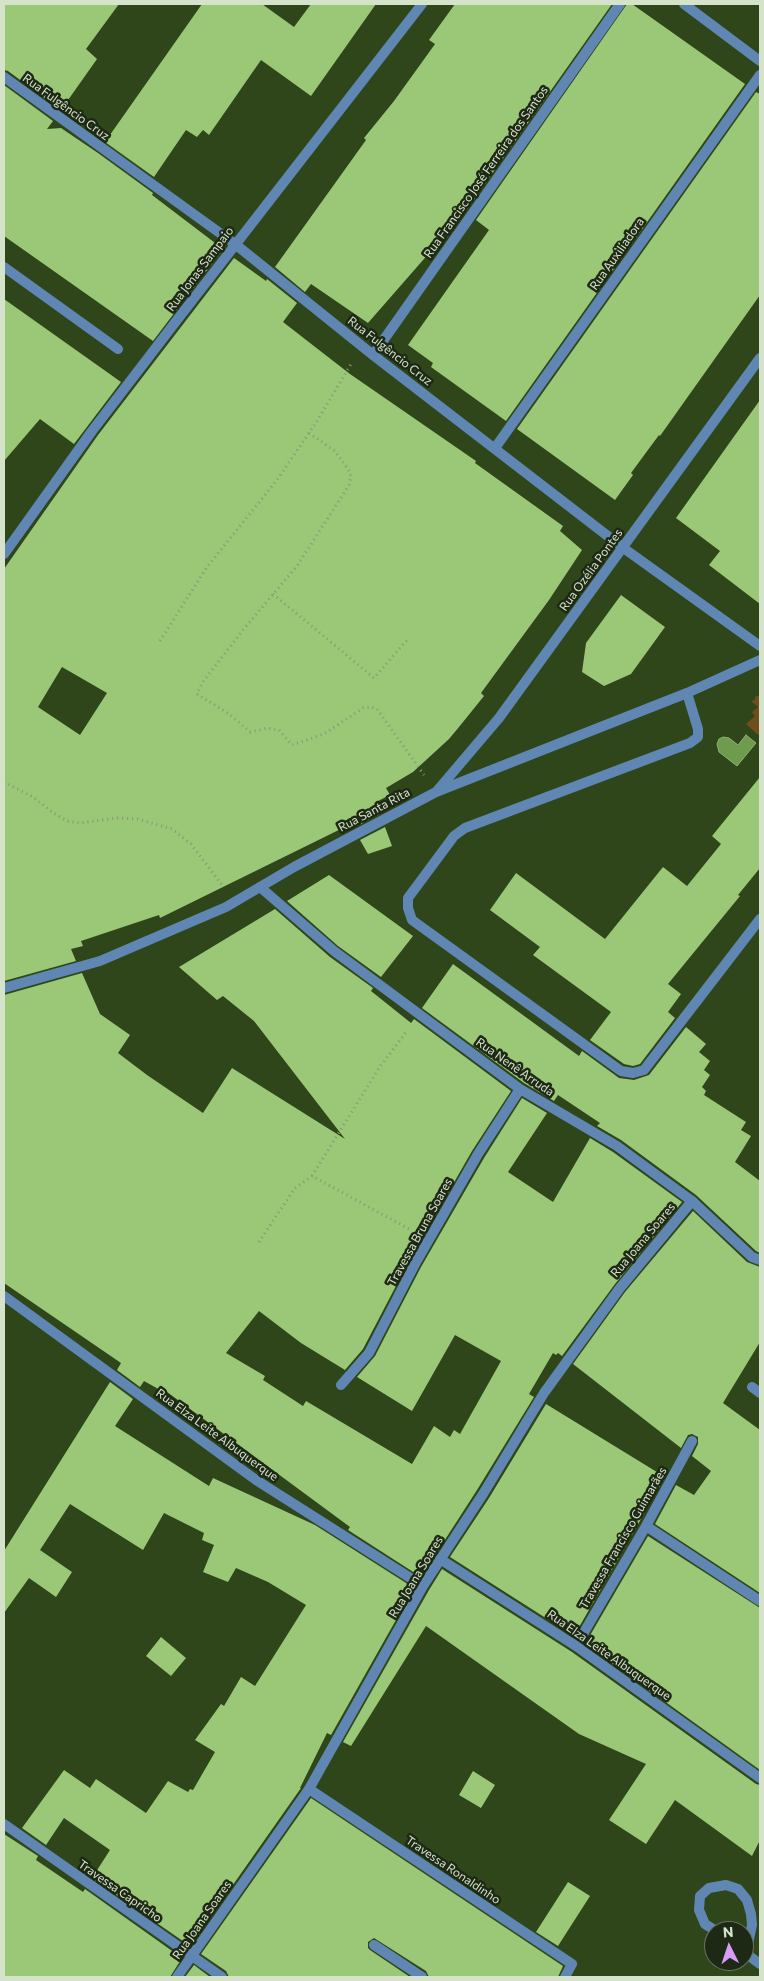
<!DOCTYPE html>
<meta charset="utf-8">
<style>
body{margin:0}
#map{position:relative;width:764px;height:1981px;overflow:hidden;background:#2e461a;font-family:Commissioner,sans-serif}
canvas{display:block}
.frame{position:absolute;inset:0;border:5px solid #d4e3ca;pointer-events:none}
.north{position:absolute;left:704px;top:1921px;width:50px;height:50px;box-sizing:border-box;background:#1e2915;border:1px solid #67735d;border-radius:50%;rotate:356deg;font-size:14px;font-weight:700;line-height:20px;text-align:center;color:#d4e3ca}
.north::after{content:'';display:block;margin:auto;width:18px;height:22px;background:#d79bf9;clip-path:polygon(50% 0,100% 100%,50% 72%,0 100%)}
</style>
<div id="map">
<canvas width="764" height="1981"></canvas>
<div class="frame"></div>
<div class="north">N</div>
</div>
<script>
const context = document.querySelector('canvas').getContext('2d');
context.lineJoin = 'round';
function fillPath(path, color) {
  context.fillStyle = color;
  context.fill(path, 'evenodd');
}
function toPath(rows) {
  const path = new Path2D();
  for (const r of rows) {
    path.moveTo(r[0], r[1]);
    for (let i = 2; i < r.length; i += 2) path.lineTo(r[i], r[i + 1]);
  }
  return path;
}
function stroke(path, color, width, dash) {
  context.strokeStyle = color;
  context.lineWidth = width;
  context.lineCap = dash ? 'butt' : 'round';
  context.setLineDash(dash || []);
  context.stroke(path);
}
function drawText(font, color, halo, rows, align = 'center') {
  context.font = font + ' Commissioner,sans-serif';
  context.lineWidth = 5;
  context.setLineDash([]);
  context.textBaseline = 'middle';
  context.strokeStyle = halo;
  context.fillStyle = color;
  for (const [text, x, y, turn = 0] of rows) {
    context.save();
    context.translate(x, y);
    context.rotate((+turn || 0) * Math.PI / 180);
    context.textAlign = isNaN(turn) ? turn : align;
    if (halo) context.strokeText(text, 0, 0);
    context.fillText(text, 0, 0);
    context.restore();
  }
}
fillPath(toPath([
 [760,695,760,733,758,735,746,724,755,716,752,712,758,707,751,701,755,700,755,697]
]), '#6f4d1c');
const water = toPath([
 [746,735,756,743,737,766,719,752,717,744,719,739,723,737,729,738,738,745,746,735]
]);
fillPath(water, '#6f9b4c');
stroke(water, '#8db172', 1);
fillPath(toPath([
 [4,4,119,4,86,49,97,59,61,110,8,71,4,70],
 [202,4,262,4,294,27,311,4,376,4,311,96,261,60,209,135,203,130,197,137,186,130,154,177,105,142],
 [455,4,612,4,465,212,368,323,311,284,305,292,275,267,366,140,364,138,394,101,430,51,435,44,429,40],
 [627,4,632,4,745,84,506,421,431,367,433,363,408,345,489,230,476,220],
 [4,85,53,121,47,129,61,128,98,153,153,193,152,195,223,249,153,341,4,236],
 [756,92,760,94,760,295,660,436,659,435,631,473,633,475,615,500,517,429],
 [234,258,266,281,267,279,297,303,283,322,350,374,476,461,475,463,563,526,560,531,582,550,549,600,481,693,484,696,459,727,449,739,413,772,386,788,390,795,376,802,380,814,353,828,351,824,160,918,159,915,81,941,83,946,71,949,76,961,4,981,4,569,98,435],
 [62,667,107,693,80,735,38,707],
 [4,299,121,382,74,444,40,419,4,461],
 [760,400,760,604,709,565,720,551,676,518],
 [621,595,665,627,631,674,604,686,582,672,586,643],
 [760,777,760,868,738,895,740,896,668,984,681,994,668,1012,675,1018,640,1064,633,1066,624,1064,590,1040,611,1012,533,955,540,947,490,910,516,873,605,939,663,867,687,886,721,844,712,836],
 [385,827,392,846,368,854,360,840],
 [329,875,413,936,381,977,338,946,287,901],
 [275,909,330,957,373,988,371,991,411,1023,414,1019,511,1091,472,1151,409,1261,363,1349,345,1370,301,1343,259,1311,226,1353,265,1376,263,1380,303,1406,306,1401,412,1464,434,1426,450,1437,454,1430,460,1434,501,1361,455,1335,412,1411,357,1377,375,1356,421,1267,484,1158,522,1098,547,1113,508,1172,553,1202,590,1138,613,1152,682,1202,615,1284,562,1356,558,1353,556,1355,553,1353,529,1394,534,1397,477,1490,421,1577,348,1530,350,1527,163,1389,162,1391,144,1381,140,1387,117,1370,121,1363,4,1283,4,995,82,973,100,1014,130,1035,118,1053,147,1075,203,1113,232,1068,345,1139,254,1021,223,996,217,1000,179,967],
 [453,964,579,1056,582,1051,619,1078,634,1080,649,1075,686,1027,706,1044,699,1052,710,1061,704,1070,710,1075,702,1087,706,1091,704,1095,746,1122,741,1130,751,1136,735,1162,760,1181,760,1253,756,1251,696,1195,621,1140,597,1126,600,1123,558,1095,554,1101,524,1083,422,1008],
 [693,1211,747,1262,760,1267,760,1342,723,1403,760,1430,760,1593,655,1524,676,1485,694,1495,711,1471,692,1456,698,1444,698,1437,692,1434,688,1435,681,1448,573,1364,625,1292],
 [110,1382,133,1399,115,1426,209,1486,213,1478,315,1525,414,1588,331,1735,327,1733,300,1788,301,1788,190,1946,92,1878,110,1850,64,1818,46,1845,22,1828,64,1770,90,1788,96,1779,146,1813,168,1781,188,1792,190,1789,193,1790,215,1752,195,1740,221,1704,224,1706,241,1677,255,1686,306,1605,268,1582,236,1568,228,1582,203,1572,214,1545,202,1540,204,1533,164,1513,143,1550,70,1504,40,1550,72,1572,56,1597,29,1578,4,1613,4,1551],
 [546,1404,665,1477,574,1636,450,1557,489,1498],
 [648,1536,760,1608,760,1770,585,1644],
 [442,1569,572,1652,756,1784,760,1785,760,1840,752,1856,675,1800,646,1844,609,1820,646,1764,579,1734,426,1626,351,1746,343,1742,429,1590],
 [161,1637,186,1658,171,1676,146,1656],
 [473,1771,495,1785,481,1808,459,1795],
 [311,1798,563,1966,558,1977,429,1977,426,1971,374,1938,368,1942,368,1948,370,1950,410,1977,229,1977,226,1971,201,1954],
 [4,1834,38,1856,36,1860,83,1892,85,1889,182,1958,170,1977,4,1977],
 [568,1882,590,1896,558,1946,536,1932],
 [194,1965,210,1977,185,1977]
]), '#9ac877');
stroke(toPath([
 [309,433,335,451,350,472,351,477,349,485,297,566,243,630,202,683,197,694,229,714,250,732,268,728,279,730,292,745,324,734,363,708,371,707,377,709,424,775],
 [273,594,374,678,407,640],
 [160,641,207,567,277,480,317,421,351,364],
 [4,782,33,797,52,812,67,821,80,823,116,818,138,819,172,829,191,844,222,885],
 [312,1176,379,1068,407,1031],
 [259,1242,295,1188,312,1176,411,1230]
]), '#849875', 3, [1, 4]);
stroke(toPath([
 [4,77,235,244],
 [687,693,698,729,698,737,690,743,465,828,454,836,408,898,408,908,412,920,621,1071,633,1073,644,1070,760,919],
 [260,887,334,951,520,1089,617,1146,692,1201,752,1257,760,1260],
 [341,1385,369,1353,415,1264,478,1154,520,1089],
 [752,1387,760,1393],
 [309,1789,572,1964,565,1977],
 [374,1945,422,1977]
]), '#6087b3', 10);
stroke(toPath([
 [684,4,760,61],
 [235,244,373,355,622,547,760,646],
 [4,267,118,349],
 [373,355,620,4],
 [495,448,760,75],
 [4,554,92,431,177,320,422,4],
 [437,791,499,718,760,358],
 [4,988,100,961,226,907,294,867,436,792,687,693,760,660],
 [4,1296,256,1480,423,1586],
 [646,1526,760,1601],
 [440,1559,576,1646,760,1778],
 [576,1646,646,1526,692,1441],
 [4,1824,222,1977],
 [716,1931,705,1924,699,1910,700,1896,709,1888,726,1885,738,1889,747,1900,751,1914,752,1925,746,1953],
 [744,1952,760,1964],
 [177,1977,309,1789,423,1586,483,1494,544,1393,620,1288,692,1201]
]), '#6087b3', 10);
drawText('12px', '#d4e3ca', '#1e2915', [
 ["Rua Fulgêncio Cruz",66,107,36],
 ["Rua Francisco José Ferreira dos Santos",486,172,-55],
 ["Rua Auxiliadora",617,254,-55],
 ["Rua Jonas Sampaio",200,269,-53],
 ["Rua Fulgêncio Cruz",390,351,38],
 ["Rua Ozélia Pontes",591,570,-54],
 ["Rua Santa Rita",374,810,-28],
 ["Rua Nenê Arruda",515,1067,35],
 ["Travessa Bruna Soares",420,1232,-61],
 ["Rua Joana Soares",643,1240,-50],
 ["Rua Elza Leite Albuquerque",217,1435,36],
 ["Travessa Francisco Guimarães",623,1538,-60],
 ["Rua Joana Soares",416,1577,-59],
 ["Rua Elza Leite Albuquerque",609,1655,35],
 ["Travessa Ronaldinho",453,1870,34],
 ["Travessa Capricho",120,1891,35],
 ["Rua Joana Soares",202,1920,-55]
]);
</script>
